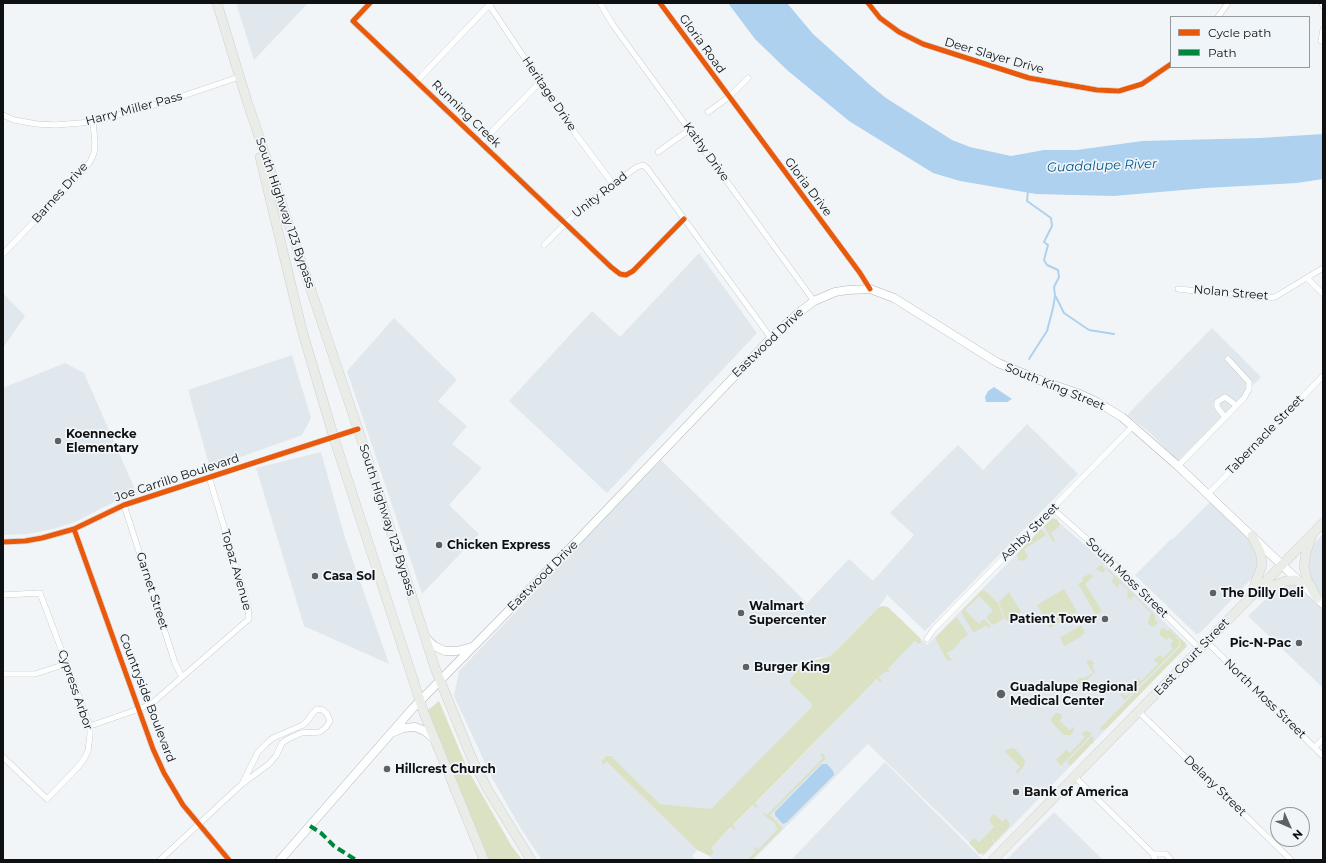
<!DOCTYPE html>
<style>
body{margin:0}
#map{position:relative;width:1326px;height:863px;overflow:hidden;background:#f2f5f7;font-family:Montserrat,sans-serif}
canvas{display:block}
.frame{position:absolute;inset:0;border:4px solid #0f1011;pointer-events:none}
.legend{position:absolute;left:1170px;top:16px;width:140px;height:52px;box-sizing:border-box;background:#f0f5f9;border:1px solid #96999c;margin:0;padding:5px 7px;list-style:none;font-size:12px;color:#0f1011}
.legend li{display:flex;align-items:center;gap:8px;height:20px}
.legend b{width:20px;border:1px solid #96999c}
.north{position:absolute;left:1270px;top:807px;width:40px;height:40px;box-sizing:border-box;background:#f0f5f9;border:1px solid #96999c;border-radius:50%;rotate:135deg;font-size:11px;font-weight:700;line-height:16px;text-align:center;color:#0f1011}
.north::after{content:'';display:block;margin:auto;width:14px;height:18px;background:#5e6062;clip-path:polygon(50% 0,100% 100%,50% 72%,0 100%)}
</style>
<div id="map">
<canvas width="1326" height="863"></canvas>
<div class="frame"></div>
<ul class="legend">
<li><b style="height:5px;background:#e8590c"></b>Cycle path</li>
<li><b style="height:5px;background:#00873e"></b>Path</li>
</ul>
<div class="north">N</div>
</div>
<script>
const context = document.querySelector('canvas').getContext('2d');
context.lineJoin = 'round';
function fillPath(path, color) {
  context.fillStyle = color;
  context.fill(path, 'evenodd');
}
function toPath(rows) {
  const path = new Path2D();
  for (const r of rows) {
    path.moveTo(r[0], r[1]);
    for (let i = 2; i < r.length; i += 2) path.lineTo(r[i], r[i + 1]);
  }
  return path;
}
function stroke(path, color, width, dash) {
  context.strokeStyle = color;
  context.lineWidth = width;
  context.lineCap = dash ? 'butt' : 'round';
  context.setLineDash(dash || []);
  context.stroke(path);
}
function drawText(font, color, halo, rows, align = 'center') {
  context.font = font + ' Montserrat,sans-serif';
  context.lineWidth = 3.5;
  context.setLineDash([]);
  context.textBaseline = 'middle';
  context.strokeStyle = halo;
  context.fillStyle = color;
  for (const [text, x, y, turn = 0] of rows) {
    context.save();
    context.translate(x, y);
    context.rotate((+turn || 0) * Math.PI / 180);
    context.textAlign = isNaN(turn) ? turn : align;
    if (halo) context.strokeText(text, 0, 0);
    context.fillText(text, 0, 0);
    context.restore();
  }
}
fillPath(toPath([
 [236,3,308,3,254,60],
 [699,253,757,333,607,493,509,401,592,311,620,337],
 [3,293,25,316,3,348],
 [394,318,457,380,438,401,467,426,452,444,482,468,449,505,479,534,422,594,347,371],
 [1212,328,1261,377,1178,461,1149,432,1127,415],
 [292,355,311,418,302,435,210,468,188,390],
 [65,363,84,373,137,494,110,504,75,522,53,529,28,534,3,535,3,388],
 [1027,424,1078,474,925,631,887,595,879,607,835,652,828,657,816,658,792,685,812,704,813,707,716,805,711,809,705,809,660,804,609,755,603,759,603,765,607,762,697,850,692,856,696,860,542,860,520,827,492,778,454,696,459,671,661,460,807,603,849,559,873,581,914,535,890,513,958,445,983,470],
 [321,452,345,538,389,664,304,626,256,468],
 [1210,502,1252,542,1259,560,1254,576,1200,633,1196,634,1135,575,1171,539,1172,540],
 [1053,517,1093,552,1188,645,983,856,868,744,753,860,713,860,706,853,919,637,927,645],
 [1323,534,1323,597,1316,590,1307,572,1311,547],
 [1281,585,1295,585,1323,610,1323,688,1248,616],
 [885,762,982,859,981,860,791,860],
 [1054,812,1103,860,1006,860]
]), '#e0e7ed');
fillPath(toPath([
 [1052,519,1057,519,1060,524,1058,528,1051,533,1055,541,1053,542,1044,526],
 [1041,529,1046,535,1024,549,1028,557,1023,561,1022,560,1020,561,1017,558,1019,557,1017,557,1017,554],
 [1103,565,1103,568,1108,569,1155,615,1155,620,1158,622,1157,624,1153,627,1149,625,1148,622,1151,613,1135,597,1132,596,1131,600,1127,597,1128,590,1122,584,1119,584,1118,588,1112,582,1114,576,1107,570,1105,569,1104,573,1097,570,1096,568,1098,567],
 [1089,574,1093,576,1085,584,1102,611,1094,616,1093,614,1095,613,1078,584,1083,581,1082,578],
 [1064,589,1077,612,1050,628,1037,605],
 [984,590,998,603,1004,619,993,625,986,618,993,610,979,596,965,610,979,624,984,619,991,626,988,628,986,625,975,632,973,632,961,612,980,592],
 [1009,592,1021,612,1006,621,999,602],
 [883,606,888,607,920,638,921,643,919,644,915,641,888,669,890,672,890,673,886,671,879,677,882,681,880,682,877,679,755,803,758,807,757,808,753,805,733,825,736,830,735,830,731,827,711,848,714,852,710,856,697,850,607,762,603,765,602,764,602,761,606,756,611,756,660,804,711,809,812,707,812,704,792,685,790,681,791,678,804,664,810,661,828,657,835,652,879,607],
 [955,618,958,619,968,635,961,640,955,648,947,653,947,654,952,660,948,661,946,659,936,640,936,637],
 [1081,625,1085,632,1079,638,1064,646,1060,638],
 [1163,628,1165,628,1166,631,1169,630,1179,640,1179,646,1125,700,1120,695,1122,693,1126,696,1134,688,1130,685,1137,678,1141,681,1158,664,1154,660,1159,655,1163,658,1173,648,1170,645,1173,641,1169,637,1167,640,1165,639,1160,635,1160,630],
 [1169,628,1185,643,1186,647,1106,729,1100,730,1101,727,1180,647,1180,640,1169,629],
 [1091,660,1094,664,1092,665,1095,672,1082,685,1080,683,1068,695,1071,698,1068,700,1061,690,1082,677,1083,679,1093,673,1086,661],
 [439,701,468,770,511,845,522,860,489,860,428,710],
 [1055,713,1059,713,1062,715,1060,722,1063,723,1063,725,1068,728,1068,730,1071,730,1073,726,1074,729,1071,735,1064,735,1053,724,1051,719],
 [1085,731,1090,732,1092,733,1091,735,1061,766,1056,760,1066,750,1070,753,1085,737,1082,734],
 [1092,736,1094,738,1093,743,1090,744,1090,745,1070,766,1067,762],
 [1012,748,1015,749,1025,760,1024,766,1017,774,1016,771,1020,767,1004,751],
 [822,753,826,758,770,815,783,828,751,860,747,860,756,851,753,847,755,847,758,850,778,829,775,825,776,824,764,815,763,812,767,815,823,758,820,755],
 [994,814,1003,822,1006,818,1009,823,1009,827,995,842,993,839,992,840,994,843,985,853,979,854,969,843,974,838,979,842,994,827,989,820]
]), '#dbe2c3');
fillPath(toPath([
 [728,3,787,3,813,34,870,85,886,98,952,140,970,147,1011,156,1044,150,1077,150,1142,141,1260,138,1323,134,1323,179,1297,183,1206,188,1114,196,1036,194,960,181,933,173,849,121,787,70,755,39],
 [994,387,1012,399,1007,402,986,402,985,397,988,391],
 [822,764,827,764,833,771,834,775,787,822,783,824,775,815,775,812]
]), '#add1ef');
stroke(toPath([
 [1028,190,1027,201,1051,218,1052,226,1044,242,1048,245,1044,260,1047,265,1058,270,1059,277,1054,287,1055,296,1053,308,1047,331,1029,359],
 [1056,297,1064,313,1089,330,1114,334]
]), '#add1ef', 2);
const street = toPath([
 [370,3,353,21,611,267,620,274,626,275,633,271,684,219],
 [488,3,569,125,613,184],
 [600,3,613,25,814,301],
 [660,3,860,273,870,289],
 [868,3,880,18,899,32,923,44,1029,78,1097,90,1119,91,1142,84,1171,64],
 [1322,3,1323,6],
 [1218,17,1228,3],
 [1321,41,1323,30],
 [417,81,491,3],
 [708,112,729,97,748,78],
 [3,115,14,120,37,124,56,125,93,122,168,101,239,77],
 [481,143,540,82],
 [658,152,689,130],
 [544,245,581,208,613,184,637,167,643,165,647,168,771,338],
 [3,254,74,180,90,162,94,153,95,143,93,122],
 [1307,278,1323,294],
 [1178,289,1235,295,1264,298,1275,297,1323,268],
 [1225,417,1217,407,1217,402,1225,397,1236,405],
 [1178,466,1244,398,1249,389,1249,382,1228,359],
 [1208,494,1323,376],
 [124,505,175,663,182,677],
 [1053,509,1105,555,1200,649],
 [74,529,153,749,164,773,183,805,229,860],
 [3,542,25,541,42,538,74,529,124,505,358,429],
 [3,595,40,593,90,726,90,735,88,751,84,759,78,767,47,799,3,757],
 [927,639,934,629,1133,426],
 [1207,642,1323,756],
 [3,674,35,674,66,664],
 [317,709,323,710,327,714,330,721,326,727,320,732,301,733,288,739,282,743,276,756,269,764,242,784,258,752,266,744,273,738,303,725,309,719,312,714,317,709],
 [1138,711,1291,860],
 [90,726,139,709,151,704,249,619,248,606,209,477],
 [1315,747,1323,739],
 [1075,777,1153,854,1155,860],
 [1153,854,1166,854,1171,860],
 [160,860,242,784]
]);
const secondary = toPath([
 [425,637,434,646,445,651,457,651,472,647],
 [394,732,403,728,415,727,425,731,435,740],
 [280,860,413,708,577,541,771,338,796,315,814,301,835,292,848,290,870,289,894,298,998,363,1042,381,1080,394,1097,402,1122,417,1178,466,1323,604]
]);
const primary = toPath([
 [217,3,247,101,358,429,435,668,473,761,488,790,531,860],
 [260,157,302,330,334,438,424,713,484,860],
 [1311,538,1306,552,1304,567,1307,580,1317,598],
 [1252,592,1261,568,1262,562,1260,552,1252,536],
 [1258,593,1269,587,1286,581,1295,580,1300,582],
 [993,860,1323,523]
]);
stroke(street, '#b4b6b8', 6);
stroke(secondary, '#b4b6b8', 9);
stroke(primary, '#cfd0d1', 10);
stroke(street, '#fdfefe', 5.5);
stroke(secondary, '#fdfefe', 8);
stroke(primary, '#eaece7', 9);
stroke(toPath([
 [310,826,321,833,334,846,356,860]
]), '#00873e', 4, [8, 4]);
stroke(toPath([
 [370,3,353,21,611,267,620,274,626,275,633,271,684,219],
 [660,3,860,273,870,289],
 [868,3,880,18,899,32,923,44,1029,78,1097,90,1119,91,1142,84,1171,64],
 [74,529,153,749,164,773,183,805,229,860],
 [3,542,25,541,42,538,74,529,124,505,358,429]
]), '#e8590c', 5);
for (const [x, y, r, color] of [
 [58,441,4,"#5e6062"],
 [439,545,4,"#5e6062"],
 [315,576,4,"#5e6062"],
 [1213,593,4,"#5e6062"],
 [741,613,4,"#5e6062"],
 [1105,619,4,"#5e6062"],
 [1299,643,4,"#5e6062"],
 [746,667,4,"#5e6062"],
 [1001,694,5,"#5e6062"],
 [387,769,4,"#5e6062"],
 [1016,792,4,"#5e6062"]
]) {
  const dot = new Path2D();
  dot.arc(x, y, r, 0, 2 * Math.PI);
  context.fillStyle = color;
  context.fill(dot);
  stroke(dot, '#f0f5f9', 1.5);
}
drawText('12px', '#0f1011', '#f0f5f9', [
 ["Gloria Road",702,44,54],
 ["Deer Slayer Drive",994,56,16],
 ["Heritage Drive",549,94,56],
 ["Harry Miller Pass",134,109,-15],
 ["Running Creek",466,114,44],
 ["Kathy Drive",706,152,54],
 ["Gloria Drive",808,187,53],
 ["Barnes Drive",60,193,-48],
 ["Unity Road",600,195,-38],
 ["South Highway 123 Bypass",285,213,71],
 ["Nolan Street",1231,293,5],
 ["Eastwood Drive",768,343,-44],
 ["South King Street",1055,387,22],
 ["Tabernacle Street",1265,435,-46],
 ["Joe Carrillo Boulevard",177,478,-18],
 ["South Highway 123 Bypass",387,520,72],
 ["Ashby Street",1030,532,-45],
 ["Topaz Avenue",236,570,74],
 ["Eastwood Drive",543,576,-45],
 ["South Moss Street",1127,578,44],
 ["Garnet Street",152,591,72],
 ["East Court Street",1192,657,-46],
 ["Cypress Arbor",75,690,71],
 ["Countryside Boulevard",147,698,69],
 ["North Moss Street",1265,699,44],
 ["Delany Street",1215,786,44]
]);
drawText('bold 12px', '#0f1011', '#f0f5f9', [
 ["Koennecke",66,434],
 ["Elementary",66,448],
 ["Chicken Express",447,545],
 ["Casa Sol",323,576],
 ["The Dilly Deli",1221,593],
 ["Walmart",749,606],
 ["Supercenter",749,620],
 ["Patient Tower",1097,619,"right"],
 ["Pic-N-Pac",1291,643,"right"],
 ["Burger King",754,667],
 ["Guadalupe Regional",1010,687],
 ["Medical Center",1010,701],
 ["Hillcrest Church",395,769],
 ["Bank of America",1024,792]
], 'left');
drawText('italic 13px', '#03578b', '#f0f5f9', [
 ["Guadalupe River",1102,166,-2]
]);
</script>
